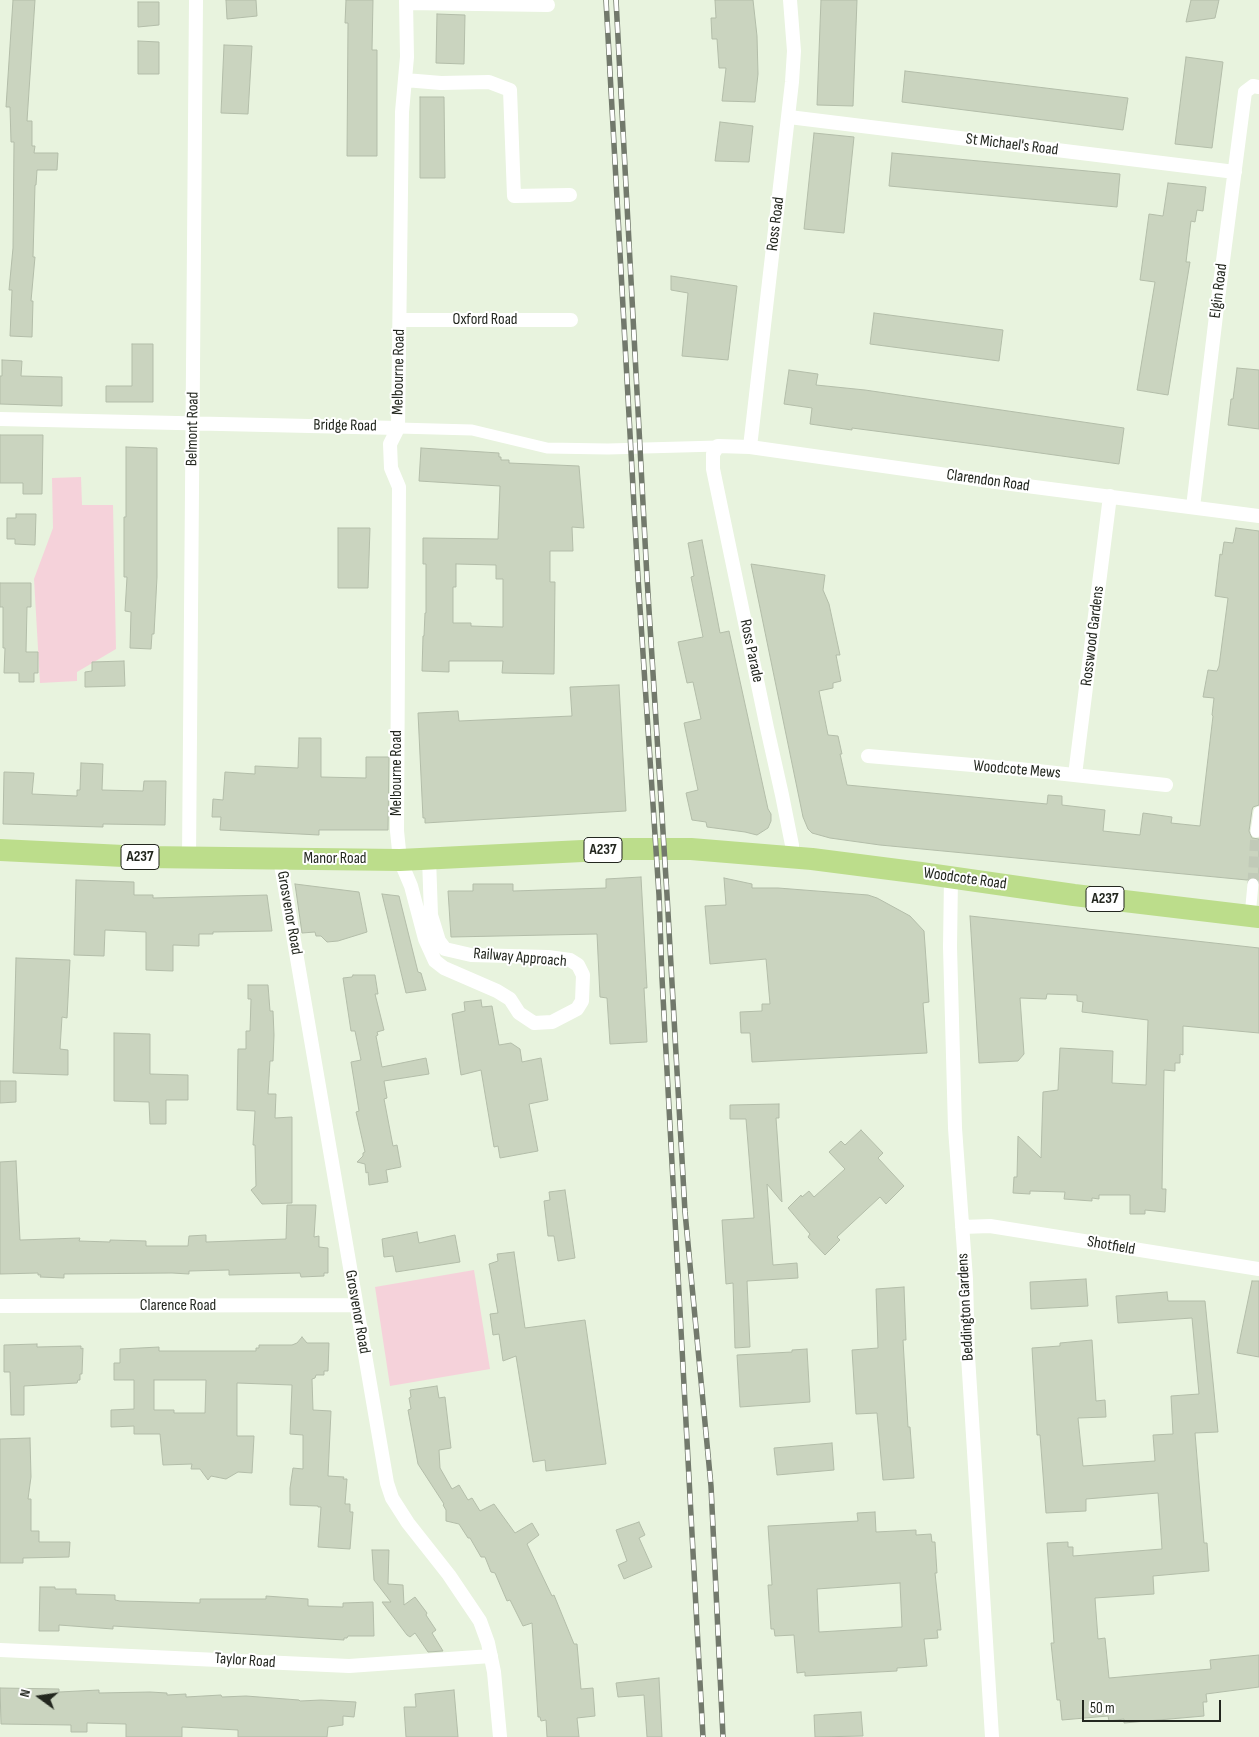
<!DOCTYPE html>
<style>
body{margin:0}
#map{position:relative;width:1259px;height:1737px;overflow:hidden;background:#e8f3de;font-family:"Sofia Sans Condensed",sans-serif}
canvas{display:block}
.north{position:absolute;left:15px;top:1672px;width:50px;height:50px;-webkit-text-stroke:4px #fff;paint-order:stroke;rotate:284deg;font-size:14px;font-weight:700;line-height:20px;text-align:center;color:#23271f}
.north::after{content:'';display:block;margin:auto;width:18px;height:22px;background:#23271f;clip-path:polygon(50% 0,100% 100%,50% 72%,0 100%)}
.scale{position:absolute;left:1082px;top:1700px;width:139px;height:22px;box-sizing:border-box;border:2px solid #23271f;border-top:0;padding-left:6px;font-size:15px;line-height:18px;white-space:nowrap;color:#23271f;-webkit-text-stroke:4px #fff;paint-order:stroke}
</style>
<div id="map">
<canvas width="1259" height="1737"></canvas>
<div class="north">N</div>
<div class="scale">50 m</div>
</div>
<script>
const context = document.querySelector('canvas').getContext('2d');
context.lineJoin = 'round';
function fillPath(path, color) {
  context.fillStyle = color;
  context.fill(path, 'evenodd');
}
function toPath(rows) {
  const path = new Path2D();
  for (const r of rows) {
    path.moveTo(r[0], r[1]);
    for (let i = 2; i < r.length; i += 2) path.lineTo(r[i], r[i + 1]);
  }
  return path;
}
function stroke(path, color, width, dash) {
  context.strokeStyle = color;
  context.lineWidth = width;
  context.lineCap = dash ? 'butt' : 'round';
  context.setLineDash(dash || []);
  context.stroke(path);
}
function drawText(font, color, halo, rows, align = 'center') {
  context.font = font + ' "Sofia Sans Condensed",sans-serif';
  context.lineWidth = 4;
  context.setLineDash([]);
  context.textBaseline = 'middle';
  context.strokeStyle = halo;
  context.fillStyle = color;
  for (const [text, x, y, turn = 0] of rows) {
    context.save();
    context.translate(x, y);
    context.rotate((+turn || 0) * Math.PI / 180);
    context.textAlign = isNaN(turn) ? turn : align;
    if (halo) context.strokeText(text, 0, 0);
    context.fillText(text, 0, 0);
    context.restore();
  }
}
fillPath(toPath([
 [81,477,82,505,113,505,116,649,77,672,77,681,40,683,34,579,53,528,52,478],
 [474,1270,490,1369,390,1386,375,1287]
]), '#f5d2da');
const building = toPath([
 [13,0,35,0,27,121,32,121,32,146,35,146,34,153,58,153,57,170,37,170,36,185,35,185,33,257,35,257,31,301,33,301,32,337,10,336,12,290,9,290,13,248,14,142,11,142,10,107,6,107,13,0],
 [226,0,256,0,257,16,227,19,226,0],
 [346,0,373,0,372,50,377,50,377,156,347,156,348,23,345,23,346,0],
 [715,0,753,0,757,36,758,74,755,102,722,101,726,68,719,68,717,39,712,39,711,18,716,18,715,0],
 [821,0,857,0,853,106,817,105,821,0],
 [1191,0,1219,0,1215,18,1186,22,1191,0],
 [138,2,159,2,159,25,138,27,138,2],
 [437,14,465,15,464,64,436,63,437,14],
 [138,41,159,42,159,74,138,74,138,41],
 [224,45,252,46,248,114,221,113,224,45],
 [1186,57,1223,62,1212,148,1175,144,1186,57],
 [905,71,1128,98,1123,130,902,102,905,71],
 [420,97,444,97,445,178,420,178,420,97],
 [720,122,753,126,749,162,715,161,720,122],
 [814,133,854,137,844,233,804,229,814,133],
 [892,153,1120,174,1117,207,889,186,892,153],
 [1168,183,1206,187,1203,211,1197,210,1195,222,1191,221,1186,262,1190,262,1168,395,1137,390,1155,282,1140,280,1149,214,1163,216,1168,183],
 [671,276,737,286,728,360,682,356,688,293,671,290,671,276],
 [874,313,1003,330,999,361,870,344,874,313],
 [132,344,153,344,153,402,106,402,106,386,132,386,132,344],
 [2,360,22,361,21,376,62,377,62,406,0,404,0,376,2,376,2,360],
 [1237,368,1259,370,1259,429,1228,425,1231,399,1233,399,1237,368],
 [789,370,818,374,816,385,865,390,1124,428,1119,464,990,446,852,428,852,430,810,424,812,408,784,404,789,370],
 [0,435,43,435,42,494,23,494,23,483,0,483,0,435],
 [126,447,157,448,157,577,154,634,152,634,151,649,130,648,131,612,125,611,127,577,124,577,124,517,126,517,126,447],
 [421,448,499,453,499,457,501,457,501,460,509,460,509,463,579,466,584,528,572,527,573,551,550,551,550,582,555,582,554,674,502,673,503,661,449,661,449,672,422,671,423,636,424,636,425,613,426,613,426,564,423,564,423,538,498,539,500,486,419,481,421,448],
 [456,564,496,565,496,579,503,579,503,627,471,626,471,623,453,623,453,587,456,587,456,564],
 [16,514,36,514,35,545,15,544,15,539,7,539,7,518,16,518,16,514],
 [338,528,370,528,368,588,338,588,338,528],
 [1236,528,1259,531,1259,805,1253,807,1252,810,1249,831,1252,838,1259,839,1259,880,1254,877,1247,880,880,845,830,838,812,833,808,829,803,817,751,564,825,575,823,590,829,604,840,655,836,655,841,681,833,683,833,688,819,691,828,735,838,736,842,754,840,754,847,785,1047,804,1048,795,1062,796,1062,805,1105,810,1103,831,1140,835,1143,813,1172,817,1171,823,1200,826,1213,716,1212,715,1214,698,1203,697,1208,670,1217,671,1219,666,1228,598,1215,596,1220,554,1222,555,1224,542,1233,543,1236,528],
 [702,540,720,633,729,631,768,809,771,814,771,821,768,828,757,835,745,832,707,827,706,822,692,820,686,793,698,790,684,723,701,719,693,682,687,683,678,642,703,637,691,577,694,576,688,543,702,540],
 [0,583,31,583,31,607,27,607,26,652,38,652,38,673,34,673,34,682,19,682,19,673,4,673,5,648,3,648,3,607,0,607,0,583],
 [124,661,125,686,85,687,85,672,92,671,92,662,124,661],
 [619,685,626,811,425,823,425,818,423,818,418,713,458,711,459,721,572,716,570,687,619,685],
 [299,738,321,738,321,777,366,778,366,757,389,757,388,830,319,830,319,835,220,830,221,817,212,817,213,799,223,800,225,772,255,774,255,766,298,768,299,738],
 [81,763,103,764,102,790,143,791,144,781,166,781,165,825,103,824,103,827,3,824,4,772,34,773,32,794,77,796,77,790,80,790,81,763],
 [641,877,647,988,644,988,647,1042,610,1044,607,998,600,997,597,934,451,937,448,891,473,891,473,884,513,884,513,891,606,888,606,879,641,877],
 [724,878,752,884,752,888,778,888,868,895,877,898,910,916,924,931,929,1002,923,1003,927,1053,752,1062,750,1033,741,1033,740,1012,762,1011,762,1004,770,1004,766,959,710,964,705,906,726,905,724,878],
 [76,880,134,882,134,895,153,895,153,898,267,895,272,931,213,932,213,934,199,934,199,946,173,945,173,971,146,970,146,932,105,930,104,956,74,955,76,880],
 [295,884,359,892,367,932,338,941,327,942,321,936,316,936,315,932,302,933,295,884],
 [382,894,399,896,418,972,421,973,426,990,406,993,382,894],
 [970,916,1259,948,1259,1033,1183,1026,1183,1055,1180,1054,1180,1063,1175,1063,1175,1071,1164,1070,1162,1189,1166,1189,1165,1212,1145,1210,1145,1214,1130,1214,1130,1195,1099,1195,1099,1199,1092,1198,1092,1201,1064,1199,1065,1192,1030,1191,1030,1194,1013,1193,1014,1177,1017,1177,1018,1136,1041,1158,1043,1092,1058,1090,1060,1048,1113,1051,1112,1083,1146,1085,1148,1020,1082,1012,1083,1002,1077,1001,1077,995,1047,994,1046,999,1020,998,1024,1054,1018,1061,979,1063,970,916],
 [16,958,70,960,67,1018,62,1017,60,1049,68,1050,68,1075,13,1073,16,958],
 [353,975,375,975,378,994,375,994,384,1030,377,1032,378,1035,376,1036,382,1067,426,1058,429,1074,384,1081,387,1098,384,1099,393,1146,397,1145,401,1167,386,1170,388,1182,369,1185,368,1172,366,1173,365,1164,357,1162,363,1156,363,1153,365,1152,356,1112,359,1111,351,1062,361,1060,355,1031,351,1031,343,978,352,977,353,975],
 [248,985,268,985,270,1011,273,1011,274,1035,273,1061,270,1061,268,1094,276,1094,275,1118,292,1117,292,1203,262,1204,251,1190,256,1186,255,1145,253,1145,255,1111,237,1110,238,1049,246,1049,246,1031,250,1031,251,999,248,999,248,985],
 [481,1000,482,1007,492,1006,499,1045,511,1043,520,1049,522,1062,541,1058,548,1100,529,1104,538,1151,500,1158,498,1146,494,1147,481,1070,461,1075,452,1014,465,1011,464,1002,481,1000],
 [114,1033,150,1034,150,1074,188,1075,188,1100,166,1100,166,1124,150,1124,149,1102,114,1101,114,1033],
 [0,1081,16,1081,16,1102,0,1103,0,1081],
 [779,1104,779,1118,776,1118,782,1202,767,1184,773,1265,797,1263,798,1278,747,1281,750,1347,735,1348,733,1283,726,1284,722,1220,754,1218,746,1119,730,1119,730,1105,779,1104],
 [861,1130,883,1153,878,1158,904,1186,886,1204,880,1197,837,1237,840,1240,825,1255,808,1237,810,1234,788,1208,801,1195,802,1197,809,1191,814,1197,845,1169,829,1152,841,1141,845,1145,861,1130],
 [16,1161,20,1240,80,1238,79,1241,110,1242,110,1240,146,1241,146,1246,188,1246,189,1236,206,1235,206,1242,286,1239,287,1205,316,1205,314,1237,319,1236,319,1247,328,1248,328,1273,324,1273,324,1276,301,1277,300,1273,229,1275,229,1270,189,1271,189,1274,172,1273,64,1274,64,1278,40,1277,41,1275,38,1275,38,1273,0,1274,0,1162,16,1161],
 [565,1190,575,1258,558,1261,554,1236,548,1236,544,1201,550,1200,549,1192,565,1190],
 [417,1232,419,1243,455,1235,460,1262,396,1272,393,1256,384,1257,382,1239,417,1232],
 [514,1252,525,1328,585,1320,606,1464,546,1471,545,1460,533,1462,516,1356,503,1361,499,1334,493,1335,490,1314,498,1313,489,1264,498,1261,497,1254,514,1252],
 [1086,1279,1088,1306,1031,1309,1030,1282,1086,1279],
 [1252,1281,1259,1281,1259,1357,1237,1353,1252,1281],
 [904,1287,906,1340,903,1340,908,1427,910,1427,914,1478,883,1480,877,1413,856,1414,852,1350,878,1348,876,1289,904,1287],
 [1167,1292,1168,1301,1205,1301,1218,1432,1195,1433,1204,1543,1207,1543,1209,1571,1153,1576,1154,1594,1095,1598,1098,1639,1105,1638,1109,1678,1211,1669,1210,1660,1259,1655,1259,1687,1206,1694,1207,1702,1203,1702,1204,1716,1124,1723,1124,1719,1109,1721,1108,1716,1062,1720,1060,1700,1057,1700,1051,1643,1054,1643,1047,1543,1068,1542,1068,1547,1073,1547,1073,1556,1162,1549,1158,1493,1086,1499,1086,1511,1046,1513,1040,1435,1037,1435,1032,1348,1060,1346,1060,1343,1092,1340,1096,1401,1105,1400,1106,1417,1078,1418,1083,1466,1155,1461,1153,1435,1173,1434,1171,1396,1199,1394,1192,1318,1118,1323,1116,1296,1167,1292],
 [302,1337,307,1343,329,1343,328,1371,324,1371,324,1375,316,1375,315,1378,312,1379,313,1410,331,1411,328,1476,344,1477,343,1479,347,1479,345,1504,350,1504,350,1512,353,1512,350,1549,318,1547,321,1507,318,1507,318,1506,290,1505,290,1488,293,1468,303,1469,303,1435,290,1434,292,1385,237,1383,237,1436,254,1436,252,1473,238,1472,226,1479,211,1476,208,1480,200,1469,191,1469,192,1464,163,1465,160,1434,134,1434,134,1426,111,1427,111,1410,134,1409,134,1380,114,1380,114,1363,120,1363,120,1349,159,1347,159,1351,256,1351,256,1348,259,1348,259,1345,292,1345,297,1343,302,1337],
 [154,1380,206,1380,205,1413,174,1413,174,1410,154,1410,154,1380],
 [37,1344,37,1347,81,1346,81,1349,83,1348,82,1374,80,1374,80,1380,78,1380,77,1383,24,1386,24,1415,11,1415,10,1372,4,1372,4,1345,37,1344],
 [807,1349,810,1402,740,1407,737,1355,792,1352,792,1350,807,1349],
 [437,1386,439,1398,445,1397,451,1448,439,1450,440,1468,452,1489,459,1485,468,1500,472,1498,480,1511,494,1504,515,1533,532,1523,539,1535,527,1544,552,1596,554,1595,574,1644,577,1644,581,1689,593,1688,595,1716,577,1718,579,1737,547,1737,546,1720,541,1721,540,1717,538,1717,532,1623,523,1626,510,1600,507,1601,495,1573,491,1572,485,1557,481,1557,470,1538,468,1538,459,1524,446,1521,446,1510,443,1505,444,1504,418,1464,408,1410,411,1409,409,1398,411,1397,410,1390,437,1386],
 [30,1438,31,1477,28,1499,31,1499,31,1531,39,1531,39,1542,70,1542,69,1557,23,1558,23,1563,0,1563,0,1439,30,1438],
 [832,1443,834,1470,777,1475,774,1448,832,1443],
 [875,1512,876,1532,916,1530,916,1535,931,1534,932,1542,935,1542,937,1573,935,1573,941,1630,937,1630,938,1638,924,1639,927,1666,897,1668,897,1671,805,1676,805,1672,797,1673,794,1635,775,1636,774,1629,771,1629,768,1585,772,1585,768,1526,858,1521,857,1513,875,1512],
 [900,1583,902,1627,819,1632,817,1589,900,1583],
 [639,1522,645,1535,639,1538,652,1567,624,1579,618,1565,627,1561,616,1530,639,1522],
 [372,1550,389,1550,388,1584,403,1585,404,1605,415,1597,427,1613,426,1615,436,1630,432,1633,443,1651,428,1652,415,1633,410,1637,407,1635,382,1602,391,1602,374,1580,372,1550],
 [40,1587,55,1587,55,1589,76,1589,76,1594,115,1595,115,1600,120,1601,200,1603,200,1599,266,1599,266,1596,308,1599,308,1606,343,1607,343,1603,373,1602,374,1636,348,1636,347,1638,344,1638,344,1640,113,1626,113,1629,59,1625,59,1631,39,1631,40,1587],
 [659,1678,662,1737,647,1737,644,1695,618,1697,616,1683,659,1678],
 [0,1688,59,1689,59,1692,99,1690,99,1693,150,1692,167,1693,167,1695,186,1694,186,1697,221,1695,222,1697,246,1696,299,1700,300,1701,321,1700,356,1702,354,1717,343,1716,343,1725,328,1727,327,1737,238,1737,238,1730,182,1727,182,1737,126,1737,126,1724,87,1723,87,1732,71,1732,71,1725,1,1724,0,1688],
 [454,1690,458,1737,406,1737,404,1707,416,1707,415,1694,454,1690],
 [861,1712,863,1736,815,1737,814,1715,861,1712]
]);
fillPath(building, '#cad4bf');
stroke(building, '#b3bda9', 1);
stroke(toPath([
 [1253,884,1256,832]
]), '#c1cab8', 11, [11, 5.5]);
stroke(toPath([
 [398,428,472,430,547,448,608,449,718,446],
 [1256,832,1259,812],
 [1250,916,1253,884]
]), '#fff', 11);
stroke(toPath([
 [406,0,407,57,402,112,398,428,390,444,391,468,399,487,397,831,400,860,411,886,425,939,435,961,444,968,497,991,510,999,519,1013,534,1023,552,1022,577,1009,582,1001,583,975,578,965,570,960,548,957,471,955,445,949,439,941,431,915,429,858],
 [406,3,548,5],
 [405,80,441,83,489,82,510,90,514,196,570,195],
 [789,117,1235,172],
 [400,320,571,320],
 [0,419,398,428],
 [750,447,792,82,794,51,790,0],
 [1193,507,1218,299,1245,92,1253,86,1259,87],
 [868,756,1019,769,1166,785],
 [1075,775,1110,496],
 [792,857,792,845,782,795,767,728,713,469,713,454,718,446,750,447,996,482,1259,516],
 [189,858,196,0],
 [280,859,387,1483,392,1498,408,1523,449,1575,480,1621,488,1643,494,1672,500,1737],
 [951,877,950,947,955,1128,966,1279,968,1356,992,1737],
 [962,1227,990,1226,1259,1269],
 [0,1306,356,1305],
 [0,1650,349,1666,491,1656]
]), '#fff', 14);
stroke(toPath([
 [0,850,144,857,400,860,623,849,691,849,812,859,921,873,1074,895,1259,917]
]), '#bcdd8b', 22);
const rail = toPath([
 [606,0,638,578,659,895,662,978,703,1737],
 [616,0,647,578,667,895,685,1212,711,1486,723,1737]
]);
stroke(rail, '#72796c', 5.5);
stroke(rail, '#fff', 4, [11]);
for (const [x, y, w] of [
 [603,850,38],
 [140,857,38],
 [1105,899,38]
]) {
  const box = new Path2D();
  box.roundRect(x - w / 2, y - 12.5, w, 25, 4);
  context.fillStyle = '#fff';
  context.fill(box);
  stroke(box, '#23271f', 1);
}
drawText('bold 15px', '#23271f', null, [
 ["A237",603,850],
 ["A237",140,857],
 ["A237",1105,899]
]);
drawText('16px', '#23271f', '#fff', [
 ["St Michael's Road",1012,145,7],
 ["Ross Road",776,224,-83],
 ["Elgin Road",1219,291,-83],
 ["Oxford Road",485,320],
 ["Melbourne Road",399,372,-89],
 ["Bridge Road",345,426,1],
 ["Belmont Road",193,429,-89],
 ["Clarendon Road",988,481,8],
 ["Rosswood Gardens",1093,636,-83],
 ["Ross Parade",751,651,78],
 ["Woodcote Mews",1017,770,5],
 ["Melbourne Road",397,773,-90],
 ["Manor Road",335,859],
 ["Woodcote Road",965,879,8],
 ["Grosvenor Road",289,913,80],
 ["Railway Approach",520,958,5],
 ["Shotfield",1111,1246,10],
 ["Clarence Road",178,1306],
 ["Beddington Gardens",966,1307,-93],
 ["Grosvenor Road",357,1312,80],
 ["Taylor Road",245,1661,4]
]);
</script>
